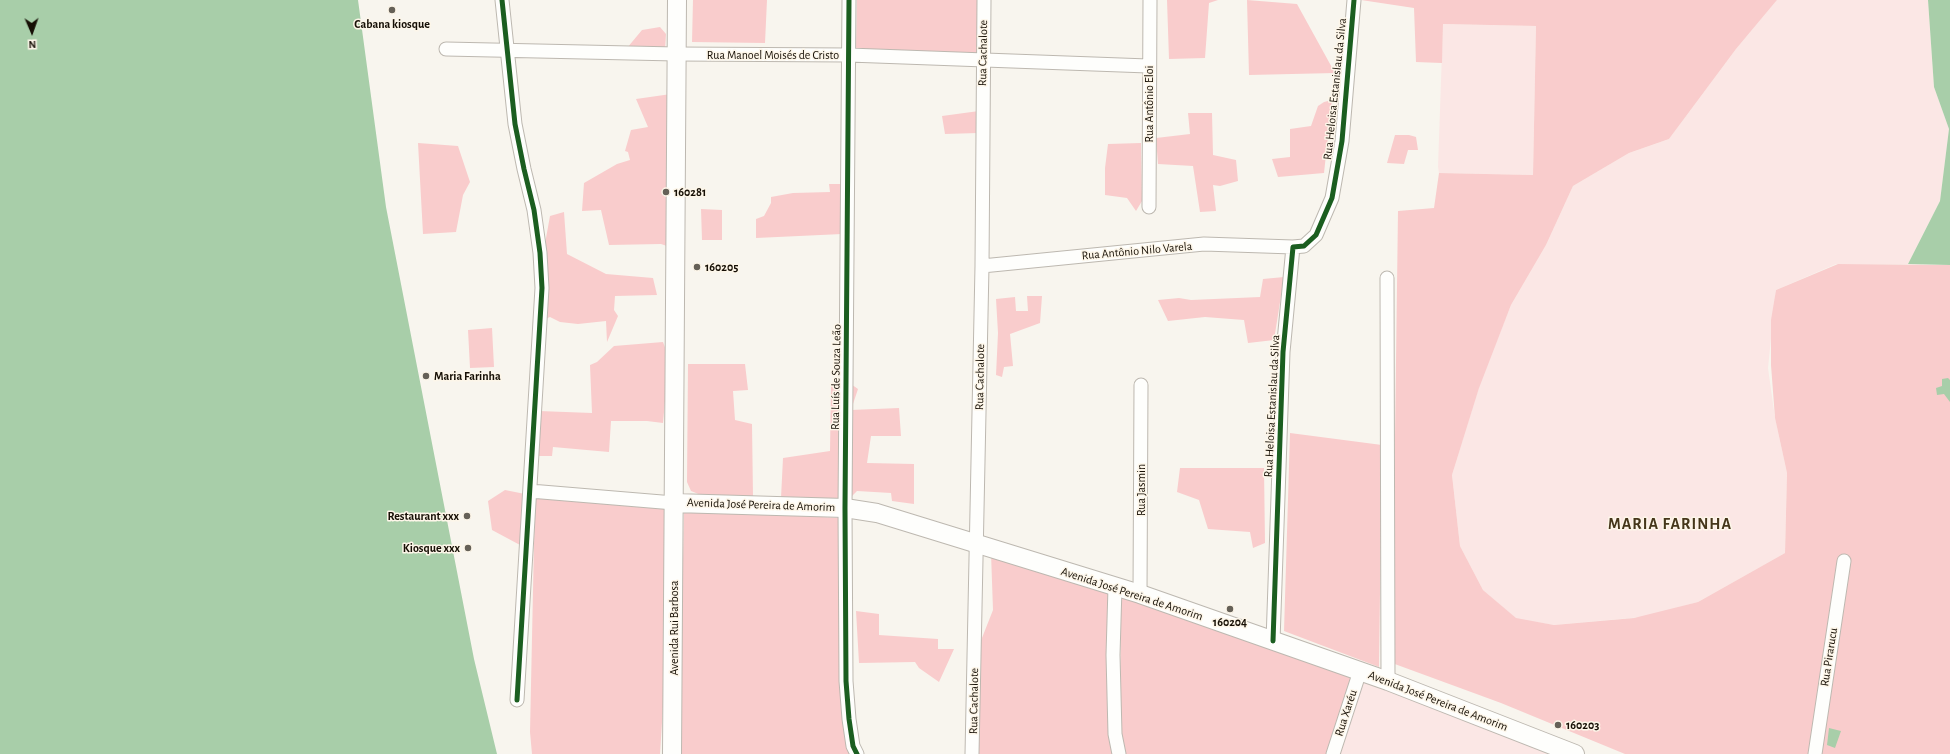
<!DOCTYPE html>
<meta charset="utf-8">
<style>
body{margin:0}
#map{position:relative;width:1950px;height:754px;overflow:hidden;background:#f8f5ee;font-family:"Alegreya Sans",sans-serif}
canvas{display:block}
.north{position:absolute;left:12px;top:12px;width:40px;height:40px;-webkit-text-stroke:3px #fdf6e9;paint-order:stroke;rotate:178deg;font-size:11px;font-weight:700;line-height:16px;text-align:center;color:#160f05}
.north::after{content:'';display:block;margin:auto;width:14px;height:18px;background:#160f05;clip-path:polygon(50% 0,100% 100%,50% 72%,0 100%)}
</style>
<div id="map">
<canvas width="1950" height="754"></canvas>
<div class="north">N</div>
</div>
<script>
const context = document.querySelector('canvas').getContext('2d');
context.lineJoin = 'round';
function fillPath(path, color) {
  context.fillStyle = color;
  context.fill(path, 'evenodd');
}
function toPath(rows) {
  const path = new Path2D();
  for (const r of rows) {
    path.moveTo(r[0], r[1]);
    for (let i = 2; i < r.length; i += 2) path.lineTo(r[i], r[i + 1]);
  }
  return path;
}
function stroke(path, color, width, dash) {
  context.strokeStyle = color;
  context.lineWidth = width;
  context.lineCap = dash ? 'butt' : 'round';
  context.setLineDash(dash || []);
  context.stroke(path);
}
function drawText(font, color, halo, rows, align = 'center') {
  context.font = font + ' "Alegreya Sans",sans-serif';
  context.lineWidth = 3;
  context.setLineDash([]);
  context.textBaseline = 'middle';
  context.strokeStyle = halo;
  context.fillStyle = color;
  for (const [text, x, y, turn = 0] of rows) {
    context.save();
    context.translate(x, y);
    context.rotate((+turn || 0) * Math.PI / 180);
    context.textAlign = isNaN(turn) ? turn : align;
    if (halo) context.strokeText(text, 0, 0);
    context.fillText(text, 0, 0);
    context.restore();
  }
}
fillPath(toPath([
 [1777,0,1928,0,1934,87,1949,129,1940,201,1908,264,1836,264,1776,290,1768,368,1775,418,1787,473,1785,553,1698,602,1642,617,1554,625,1516,619,1483,590,1460,546,1452,475,1481,380,1511,305,1546,245,1573,186,1629,153,1669,139,1736,49],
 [1443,24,1536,26,1533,175,1439,173,1438,167],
 [1362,676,1558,754,1337,754]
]), '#fbe7e5');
fillPath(toPath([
 [693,0,767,0,765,43,692,42],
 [857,0,978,0,977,53,856,49],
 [1167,0,1218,0,1209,3,1205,58,1169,59],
 [1247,0,1297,4,1335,73,1249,75],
 [1361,0,1777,0,1736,49,1669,139,1629,153,1573,186,1546,245,1511,305,1479,388,1452,475,1460,546,1483,590,1516,618,1554,625,1634,618,1698,602,1785,553,1787,473,1775,418,1771,365,1771,320,1776,290,1838,264,1950,265,1950,754,1625,754,1501,703,1392,663,1398,211,1434,208,1439,173,1533,175,1536,26,1443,24,1442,63,1416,62,1414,8],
 [660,27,666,34,665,50,627,48,642,30],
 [671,94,670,247,661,244,609,245,601,210,582,211,584,183,617,164,630,160,628,152,625,151,631,130,648,127,636,99],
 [1332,100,1324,173,1278,177,1272,159,1290,157,1290,129,1311,126,1318,106,1324,102],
 [979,111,978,133,945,134,942,116],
 [1188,113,1212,113,1213,155,1236,160,1238,181,1220,186,1213,185,1216,211,1200,212,1193,166,1158,164,1156,138,1190,134],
 [1395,135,1409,135,1416,137,1418,150,1408,150,1404,164,1387,163],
 [418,143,458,146,470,182,463,195,456,232,423,234],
 [1141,143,1142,201,1136,211,1127,198,1105,195,1105,168,1108,144],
 [829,184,841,184,842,234,756,238,756,219,764,216,771,203,771,197,793,193,830,192],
 [701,209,722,210,722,240,702,240],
 [564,212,567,254,606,274,653,278,657,295,615,296,614,310,618,316,607,342,606,321,578,324,560,322,550,317,545,319,544,249,550,216],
 [1284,277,1274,340,1248,343,1244,320,1205,317,1168,321,1158,300,1179,298,1191,300,1260,297,1263,279],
 [1027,296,1042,296,1040,323,1010,334,1013,366,1004,367,1002,377,996,375,998,333,996,299,1015,297,1016,311,1028,311],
 [492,328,494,367,470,368,468,330],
 [663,342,669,358,663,423,647,421,611,421,609,452,553,447,552,456,536,456,539,411,592,413,590,365,597,362,614,346],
 [688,364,745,364,748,390,733,391,735,420,752,424,753,497,701,495,691,491,687,482],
 [841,377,858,389,851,410,899,408,901,436,871,436,867,463,914,464,914,504,892,501,891,493,857,491,850,498,827,499,781,498,783,458,830,451,831,386],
 [1290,433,1382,445,1379,667,1284,631],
 [1180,468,1264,468,1265,543,1253,548,1250,532,1208,529,1199,500,1177,492],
 [505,490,525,494,520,545,492,530,488,501],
 [535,496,671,507,667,642,660,754,532,754,530,732],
 [684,510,841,518,851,754,679,754],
 [991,553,1112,590,1120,718,1121,593,1354,674,1330,754,977,754,980,643,993,610],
 [856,611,879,614,879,635,938,639,938,649,954,649,939,682,919,668,915,662,859,663]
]), '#f9cccc');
fillPath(toPath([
 [0,0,358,0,386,207,474,659,497,754,0,754],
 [1928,0,1950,0,1950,265,1908,264,1940,201,1949,129,1934,87],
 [1948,378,1950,380,1950,402,1944,394,1937,395,1936,388,1942,386,1942,379],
 [1829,728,1841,731,1835,748,1827,745]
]), '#a8cea9');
const street = toPath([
 [502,0,515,124,524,169,534,210,540,253,542,288,517,700],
 [849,0,845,508,846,681,849,719,853,746,857,754],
 [446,49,676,54,849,55,1148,66],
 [1149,207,1150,0],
 [982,266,1204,244,1293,247],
 [1387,278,1388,681],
 [530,491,674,503],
 [1115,587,1113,655,1115,734,1119,754],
 [1140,594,1141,385],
 [1273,641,1283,352,1293,247,1304,246,1316,235,1332,198,1342,141,1354,0],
 [972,754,982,266,984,0],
 [1333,754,1360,671],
 [1815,754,1844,561]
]);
const secondary = toPath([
 [674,503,845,508,877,513,1140,594,1388,681,1575,754],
 [672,754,677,0]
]);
stroke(street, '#bdb8b0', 15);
stroke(secondary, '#bdb8b0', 20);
stroke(street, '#fefefc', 13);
stroke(secondary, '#fefefc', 18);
stroke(toPath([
 [502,0,515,124,524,169,534,210,540,253,542,288,517,700],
 [849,0,845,508,846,681,849,719,853,746,857,754],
 [1273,641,1283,352,1293,247,1304,246,1316,235,1332,198,1342,141,1354,0]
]), '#1b5e20', 5);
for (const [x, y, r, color] of [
 [392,10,4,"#656057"],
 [666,192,4,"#656057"],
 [697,267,4,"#656057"],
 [426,376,4,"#656057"],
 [467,516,4,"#656057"],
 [468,548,4,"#656057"],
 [1230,609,4,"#656057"],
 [1558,725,4,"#656057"]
]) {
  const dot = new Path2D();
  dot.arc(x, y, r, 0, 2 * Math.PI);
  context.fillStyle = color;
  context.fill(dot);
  stroke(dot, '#fdf6e9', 1.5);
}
drawText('bold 12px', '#160f05', '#fdf6e9', [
 ["Cabana kiosque",392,24,"center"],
 ["160281",674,192],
 ["160205",705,267],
 ["Maria Farinha",434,376],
 ["Restaurant xxx",459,516,"right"],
 ["Kiosque xxx",460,548,"right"],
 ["160204",1230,622,"center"],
 ["160203",1566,725]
], 'left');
drawText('12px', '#160f05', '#fdf6e9', [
 ["Rua Cachalote",983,53,-89],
 ["Rua Manoel Moisés de Cristo",773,55],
 ["Rua Heloisa Estanislau da Silva",1335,89,-84],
 ["Rua Antônio Eloi",1149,104,-90],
 ["Rua Antônio Nilo Varela",1137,251,-5],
 ["Rua Luís de Souza Leão",836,377,-89],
 ["Rua Cachalote",980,377,-89],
 ["Rua Heloisa Estanislau da Silva",1272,406,-87],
 ["Rua Jasmin",1141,490,-90],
 ["Avenida José Pereira de Amorim",761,505,2],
 ["Avenida José Pereira de Amorim",1132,594,18],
 ["Avenida Rui Barbosa",674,628,-90],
 ["Rua Pirarucu",1829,657,-81],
 ["Rua Cachalote",974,701,-89],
 ["Avenida José Pereira de Amorim",1438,701,21],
 ["Rua Xaréu",1346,713,-72]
]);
context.letterSpacing = '1px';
drawText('bold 16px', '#45361a', '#fdf6e9', [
 ["MARIA FARINHA",1670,524]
]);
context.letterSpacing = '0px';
</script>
